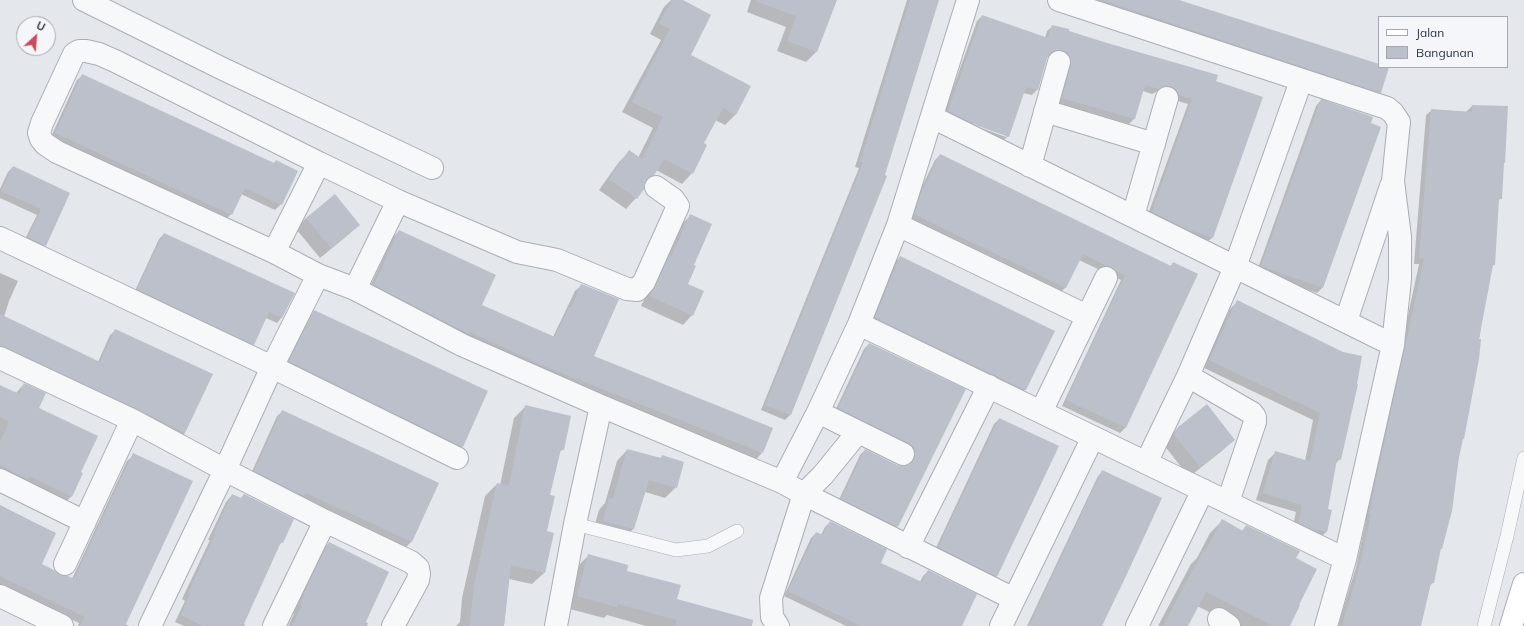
<!DOCTYPE html>
<style>
body{margin:0}
#map{position:relative;width:1524px;height:626px;overflow:hidden;background:#e4e7ec;font-family:Mulish,sans-serif}
canvas{display:block}
.legend{position:absolute;left:1378px;top:16px;width:130px;height:52px;box-sizing:border-box;background:#f4f6f9;border:1px solid #a4a8b1;margin:0;padding:5px 7px;list-style:none;font-size:12px;color:#2b3445}
.legend li{display:flex;align-items:center;gap:8px;height:20px}
.legend b{width:20px;border:1px solid #a4a8b1}
.north{position:absolute;left:16px;top:16px;width:40px;height:40px;box-sizing:border-box;background:#f4f6f9;border:1px solid #a4a8b1;border-radius:50%;rotate:26deg;font-size:11px;font-weight:700;line-height:16px;text-align:center;color:#2b3445}
.north::after{content:'';display:block;margin:auto;width:14px;height:18px;background:#d1495b;clip-path:polygon(50% 0,100% 100%,50% 72%,0 100%)}
</style>
<div id="map">
<canvas width="1524" height="626"></canvas>
<ul class="legend">
<li><b style="height:5px;background:#fff"></b>Jalan</li>
<li><b style="height:11px;background:#bbc0ca"></b>Bangunan</li>
</ul>
<div class="north">U</div>
</div>
<script>
const context = document.querySelector('canvas').getContext('2d');
context.lineJoin = 'round';
function fillPath(path, color) {
  context.fillStyle = color;
  context.fill(path, 'evenodd');
}
function toPath(rows) {
  const path = new Path2D();
  for (const r of rows) {
    path.moveTo(r[0], r[1]);
    for (let i = 2; i < r.length; i += 2) path.lineTo(r[i], r[i + 1]);
  }
  return path;
}
function stroke(path, color, width, dash) {
  context.strokeStyle = color;
  context.lineWidth = width;
  context.lineCap = dash ? 'butt' : 'round';
  context.setLineDash(dash || []);
  context.stroke(path);
}
fillPath(toPath([
 [671,0,680,0,689,55,736,114,725,125,715,120,702,144,692,173,682,184,656,170,643,184,636,198,626,209,599,190,619,162,629,152,638,158,653,128,622,112,661,40,650,34,664,7],
 [751,0,835,0,816,52,806,62,777,51,786,27,747,12],
 [907,0,938,0,883,175,886,176,790,415,785,420,761,410,859,168,855,167],
 [1079,0,1175,0,1379,65,1379,67,1386,67,1380,92,1374,97],
 [982,16,1045,38,1047,31,1053,26,1262,98,1212,238,1206,243,1147,217,1188,104,1174,100,1165,91,1158,91,1152,94,1143,91,1134,119,1129,124,1057,103,1056,55,1049,55,1046,58,1037,90,1032,95,1023,93,1008,136,1002,142,943,116,977,21],
 [974,123,1006,135,1006,137,973,125],
 [83,75,281,204,275,210,241,194,231,214,225,220,50,139,77,80],
 [1321,100,1322,288,1317,293,1257,271,1316,106],
 [1472,106,1501,198,1498,201,1494,265,1491,267,1462,440,1442,548,1440,550,1433,583,1429,586,1420,626,1338,626,1356,567,1366,520,1364,520,1419,264,1414,264,1426,115,1432,110,1466,112],
 [940,155,1170,267,1173,263,1197,274,1125,428,1120,433,1062,406,1121,280,1079,260,1066,287,1060,293,910,220,916,199,935,160],
 [13,167,69,193,45,245,40,251,23,243,37,215,0,198,0,189,8,172],
 [690,216,693,266,686,284,692,315,683,325,641,306,681,225],
 [306,218,359,225,348,235,320,258,296,229],
 [399,231,481,305,553,337,575,291,582,285,593,357,762,453,756,459,535,371,368,291,393,237],
 [164,234,282,317,277,323,266,318,253,344,248,349,133,295,159,239],
 [900,257,1026,389,1020,394,871,322,895,262],
 [0,273,18,281,9,301,4,317,98,362,110,335,116,330,185,433,180,438,0,352],
 [1237,302,1343,353,1340,459,1335,464,1327,510,1326,532,1319,539,1292,530,1296,512,1256,500,1268,460,1275,453,1305,461,1313,420,1202,367,1230,309],
 [315,311,462,446,457,451,284,367,309,317],
 [869,344,964,390,897,526,892,532,837,504,860,455,865,450,897,466,903,467,909,466,911,459,834,413,864,349],
 [24,384,38,408,80,472,72,496,65,502,0,475,0,386,16,393],
 [525,407,563,449,559,453,549,496,544,573,532,584,509,579,504,626,456,626,460,622,462,598,485,496,497,484,500,485,514,418],
 [283,411,438,483,411,542,406,547,250,476,277,416],
 [999,419,996,576,991,581,934,552,994,424],
 [1178,428,1233,440,1223,450,1189,477,1164,445,1167,439],
 [627,450,676,487,665,498,645,492,633,529,623,539,593,531,599,510,605,503,617,461],
 [134,455,125,624,129,626,78,626,79,623,0,585,0,505,55,533,40,564,59,576,72,579,127,461],
 [1103,471,1101,626,1027,626,1098,476],
 [232,495,240,499,244,495,292,520,282,542,278,546,243,623,245,624,244,626,184,626,175,622,185,601,182,599,210,540,208,540,226,502],
 [1222,521,1242,531,1246,526,1295,559,1289,626,1237,626,1197,606,1187,626,1158,626,1191,564,1197,558,1210,533],
 [830,522,879,563,920,582,923,576,928,571,961,626,846,626,784,596,811,538,816,533,821,535,825,527],
 [329,543,365,622,368,623,367,626,288,626,294,614,292,613,321,551],
 [589,555,625,572,676,600,732,626,646,626,607,615,604,618,566,608,577,567]
]), '#0003');
fillPath(toPath([
 [672,0,683,0,711,15,691,55,751,86,736,115,723,108,704,143,707,145,693,174,665,159,654,175,646,180,644,185,644,189,637,199,609,179,629,150,642,159,663,117,632,102,670,29,659,23],
 [758,0,837,0,817,52,787,41,796,16,758,2],
 [910,0,939,0,885,175,887,176,791,415,765,405,863,163,860,162],
 [1102,0,1179,0,1379,64,1379,67,1389,67,1381,93],
 [982,15,1048,38,1052,25,1069,29,1069,31,1107,43,1218,75,1216,81,1263,97,1213,238,1187,229,1152,212,1192,99,1179,95,1176,90,1171,86,1164,86,1159,89,1145,85,1135,119,1062,98,1071,65,1071,59,1068,53,1062,50,1056,50,1051,53,1047,58,1038,90,1026,87,1009,137,978,126,948,111],
 [82,74,274,163,276,160,298,171,282,205,245,188,232,215,55,133],
 [1321,99,1373,117,1371,123,1381,127,1323,288,1261,266],
 [1472,105,1508,106,1505,163,1504,163,1502,199,1499,199,1495,265,1493,265,1479,339,1481,339,1479,359,1464,439,1463,439,1459,457,1452,511,1442,549,1441,548,1434,583,1431,583,1421,626,1342,626,1361,561,1371,514,1369,514,1424,259,1419,258,1431,109,1472,112],
 [940,154,1171,266,1173,262,1198,274,1126,428,1066,400,1125,275,1083,254,1066,288,914,214,921,193],
 [13,166,70,193,46,246,28,237,41,209,1,191],
 [335,194,360,225,331,248,306,218],
 [690,214,712,224,694,265,696,266,688,284,704,291,693,316,650,296,670,255,672,256],
 [399,230,496,275,482,305,555,337,569,307,571,308,581,284,619,299,594,356,773,428,763,453,542,365,470,332,469,334,374,285],
 [164,233,295,293,282,318,269,312,254,345,137,289],
 [900,256,1055,331,1026,390,880,320,880,319,875,317],
 [1237,300,1343,352,1362,356,1357,384,1358,384,1341,460,1337,459,1328,509,1332,510,1327,532,1312,529,1299,523,1302,505,1263,493,1275,451,1309,461,1310,458,1311,458,1320,413,1209,360],
 [314,310,488,391,463,447,289,361],
 [0,314,100,362,115,329,213,374,185,433,137,409,5,347,0,346],
 [869,343,966,389,898,527,841,499,865,449,897,465,903,466,910,464,914,460,915,454,914,447,909,443,838,408],
 [24,383,46,393,39,408,98,436,81,472,83,473,72,497,29,476,28,479,0,465,0,442,9,422,0,417,0,385,19,394],
 [1207,404,1235,440,1200,467,1174,434,1177,428],
 [525,405,571,416,564,450,561,449,550,495,555,496,547,531,554,533,545,573,511,565,504,626,470,626,474,585,497,483,509,486],
 [282,410,439,483,412,542,306,493,304,496,254,471],
 [999,418,1059,446,997,577,938,547],
 [627,449,661,458,662,455,684,462,677,488,649,480,634,529,603,521,609,498,613,499],
 [133,453,193,481,125,626,80,626,85,617,0,576,0,506,56,533,42,564,54,570,60,575,68,576,74,579],
 [1102,470,1162,498,1127,574,1102,626,1029,626],
 [232,494,241,498,244,494,294,519,283,543,281,542,243,626,203,626,181,615,190,594,188,593,215,534,214,533],
 [1222,519,1243,531,1246,525,1300,551,1296,558,1317,569,1299,605,1300,605,1290,626,1273,626,1206,592,1188,626,1163,626,1203,551,1205,552],
 [830,521,887,549,881,563,922,582,928,570,977,594,962,626,861,626,788,591,816,532,823,535],
 [329,542,389,572,364,626,292,626,302,606,300,605,307,586],
 [588,554,628,565,627,571,681,585,677,599,753,620,752,626,675,626,677,620,618,604,617,607,577,596]
]), '#bbc0ca');
const service = toPath([
 [575,524,676,550,708,546,737,531],
 [1484,626,1507,536,1524,458]
]);
const minor = toPath([
 [84,0,221,68,432,168],
 [1059,0,1387,108,1393,113,1399,122,1393,181,1400,237,1400,279,1393,345,1345,559,1326,626],
 [1045,111,1154,144],
 [932,117,1393,345],
 [319,163,398,201,517,252,557,260,627,289,637,290,644,282,678,206,673,199,656,187],
 [1030,166,1059,62],
 [1133,216,1167,98],
 [898,225,1087,316],
 [0,238,272,367,457,458],
 [274,252,319,163,115,61,99,54,86,51,79,51,74,54,42,123,39,133,41,139,45,144,57,152,274,252,318,275,355,289,462,345,601,406,782,482,804,494,771,598,772,617,778,626],
 [355,289,398,201],
 [1346,321,1391,186],
 [859,324,1345,559],
 [0,358,132,420,225,470,325,521,411,562,418,568,419,574,418,580,393,626],
 [1188,376,1252,413,1255,417,1255,422,1228,502],
 [818,412,903,454],
 [1041,412,1106,278],
 [858,432,823,475,804,494,1014,599],
 [1146,463,1188,376,1235,267,1301,81],
 [0,480,85,522],
 [782,482,818,412,859,324,898,225,968,0],
 [908,547,989,386],
 [65,564,132,420],
 [0,596,62,626],
 [1219,619,1229,626],
 [150,626,225,470,272,367,318,275],
 [274,626,325,521],
 [556,626,575,524,601,406],
 [1001,626,1093,437],
 [1137,626,1203,490]
]);
const secondary = toPath([
 [1511,626,1524,584]
]);
stroke(service, '#a9aeb7', 14);
stroke(minor, '#a9aeb7', 24);
stroke(secondary, '#a9aeb7', 24);
stroke(service, '#f7f8fa', 13);
stroke(minor, '#f7f8fa', 22);
stroke(secondary, '#fff', 22);
</script>
